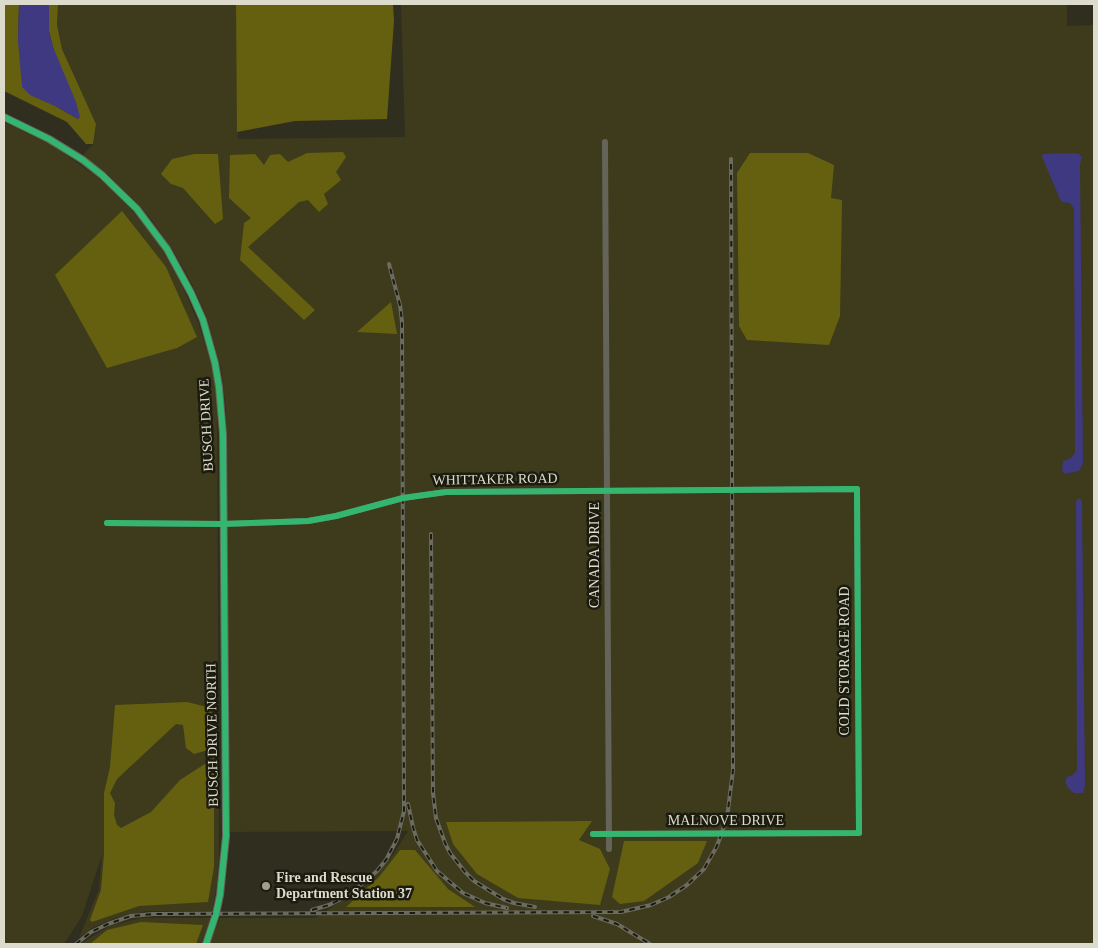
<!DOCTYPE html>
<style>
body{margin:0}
#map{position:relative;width:1098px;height:948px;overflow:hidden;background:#2f2e1f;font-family:Georgia,serif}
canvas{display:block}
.frame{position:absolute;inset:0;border:5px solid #dcdbcc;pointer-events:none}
</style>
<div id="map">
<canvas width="1098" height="948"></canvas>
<div class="frame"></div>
</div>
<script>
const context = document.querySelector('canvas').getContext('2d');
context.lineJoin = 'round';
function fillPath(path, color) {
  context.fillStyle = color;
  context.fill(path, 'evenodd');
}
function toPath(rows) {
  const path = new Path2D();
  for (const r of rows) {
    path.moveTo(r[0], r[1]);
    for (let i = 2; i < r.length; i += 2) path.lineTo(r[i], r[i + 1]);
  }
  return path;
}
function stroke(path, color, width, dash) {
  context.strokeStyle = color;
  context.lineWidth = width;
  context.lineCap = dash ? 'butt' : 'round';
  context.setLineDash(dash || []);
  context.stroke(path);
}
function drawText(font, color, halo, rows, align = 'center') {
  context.font = font + ' Georgia,serif';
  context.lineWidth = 5;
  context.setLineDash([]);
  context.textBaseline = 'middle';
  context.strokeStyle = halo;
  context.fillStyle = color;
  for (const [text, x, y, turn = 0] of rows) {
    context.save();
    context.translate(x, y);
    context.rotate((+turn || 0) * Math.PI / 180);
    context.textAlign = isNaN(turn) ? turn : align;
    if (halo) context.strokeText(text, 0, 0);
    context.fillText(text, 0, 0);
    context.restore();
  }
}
fillPath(toPath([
 [58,4,236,4,238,139,405,137,401,4,1067,4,1067,26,1094,25,1094,944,209,944,220,918,315,918,369,883,392,856,408,831,229,832,226,410,221,368,207,318,193,286,174,252,151,219,135,201,104,171,83,155,93,144,96,124,62,49,57,25],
 [591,821,579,840,447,822],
 [4,122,49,143,95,175,122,198,158,242,181,283,198,322,212,365,217,400,219,857,217,884,212,912,147,911,115,918,94,927,79,938,99,889,102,855,82,916,64,944,4,944],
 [141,918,211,918,201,944,80,944,110,926]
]), '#3d3b1b');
fillPath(toPath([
 [4,4,19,4,18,41,57,107,78,119,53,47,49,31,49,4,58,4,57,25,62,49,96,124,93,144,86,144,67,122,4,91],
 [236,4,393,4,394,21,387,119,295,121,237,132],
 [343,152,346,157,336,172,341,180,324,194,328,204,319,212,308,200,299,202,248,247,315,310,304,320,240,260,244,223,251,218,229,198,230,155,255,154,264,165,270,155,280,154,288,162,307,153],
 [750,153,808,153,834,165,831,198,842,200,840,316,829,345,747,340,739,326,737,173],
 [194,154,218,154,223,219,215,224,183,188,171,184,161,174,172,159],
 [122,211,166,267,197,337,177,348,107,368,55,275],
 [391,302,397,334,357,332],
 [187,702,211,708,215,748,194,754,186,748,183,725,176,724,117,779,110,793,115,803,114,815,117,825,121,828,151,812,180,780,214,758,214,867,208,902,139,906,92,922,90,920,101,890,104,854,104,793,110,767,115,705],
 [592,821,579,840,600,849,610,869,600,905,518,898,477,874,453,844,446,822],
 [624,841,707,841,698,863,644,901,620,904,612,897],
 [400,850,415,850,448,889,475,907,346,907,379,877],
 [141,922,203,925,196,944,90,944,107,930]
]), '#656010');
fillPath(toPath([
 [19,4,49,4,49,31,53,47,76,102,80,117,78,119,57,107,30,95,22,87,18,41],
 [1074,153,1079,154,1082,157,1080,164,1083,463,1079,471,1064,474,1062,470,1063,461,1071,458,1075,453,1074,209,1070,203,1062,202,1060,199,1042,157,1043,154],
 [1077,499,1080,499,1082,501,1085,786,1083,793,1074,793,1069,789,1065,782,1067,777,1073,775,1077,770,1076,502]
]), '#3e3980');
stroke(toPath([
 [605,142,609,849],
 [107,523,223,524,308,521,336,516,403,498,446,492,857,489,859,833,593,834]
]), '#65645a', 6);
stroke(toPath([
 [4,117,49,139,83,160,102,175,137,209,167,249,191,293,203,320,215,363,219,387,223,434,226,836,220,895,216,914,206,944]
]), '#65645a', 8);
const rail = toPath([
 [431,534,433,793,436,818,445,843,450,853,465,872,474,881,503,899,514,903,535,907],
 [408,804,413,827,417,840,437,871,463,893,485,903,507,908],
 [312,910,329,905,349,895,377,871,386,860,397,839,404,811,402,322,400,305,389,264],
 [593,916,617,924,650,944],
 [76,944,91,932,108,924,131,916,153,914,621,912,651,905,669,897,687,885,704,869,717,846,727,818,733,770,731,159]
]);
stroke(rail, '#6c6b60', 4);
stroke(rail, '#1b1b0f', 2, [5.5]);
stroke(toPath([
 [4,117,49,139,83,160,102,175,137,209,167,249,191,293,203,320,215,363,219,387,223,434,226,836,220,895,216,914,206,944],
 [107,523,223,524,308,521,336,516,403,498,446,492,857,489,859,833,593,834]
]), '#33b770', 6);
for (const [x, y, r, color] of [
 [266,886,5,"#9f9e8f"]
]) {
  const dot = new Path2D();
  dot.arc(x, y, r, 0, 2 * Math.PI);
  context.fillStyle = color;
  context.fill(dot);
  stroke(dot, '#1b1b0f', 2);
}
drawText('14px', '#dcdbcc', '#1b1b0f', [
 ["BUSCH DRIVE",207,425,-93],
 ["WHITTAKER ROAD",495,480,-1],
 ["CANADA DRIVE",595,555,-90],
 ["COLD STORAGE ROAD",845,661,-90],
 ["BUSCH DRIVE NORTH",213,735,-91],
 ["MALNOVE DRIVE",726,821]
]);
drawText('bold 14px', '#dcdbcc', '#1b1b0f', [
 ["Fire and Rescue",276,878],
 ["Department Station 37",276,894]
], 'left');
</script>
